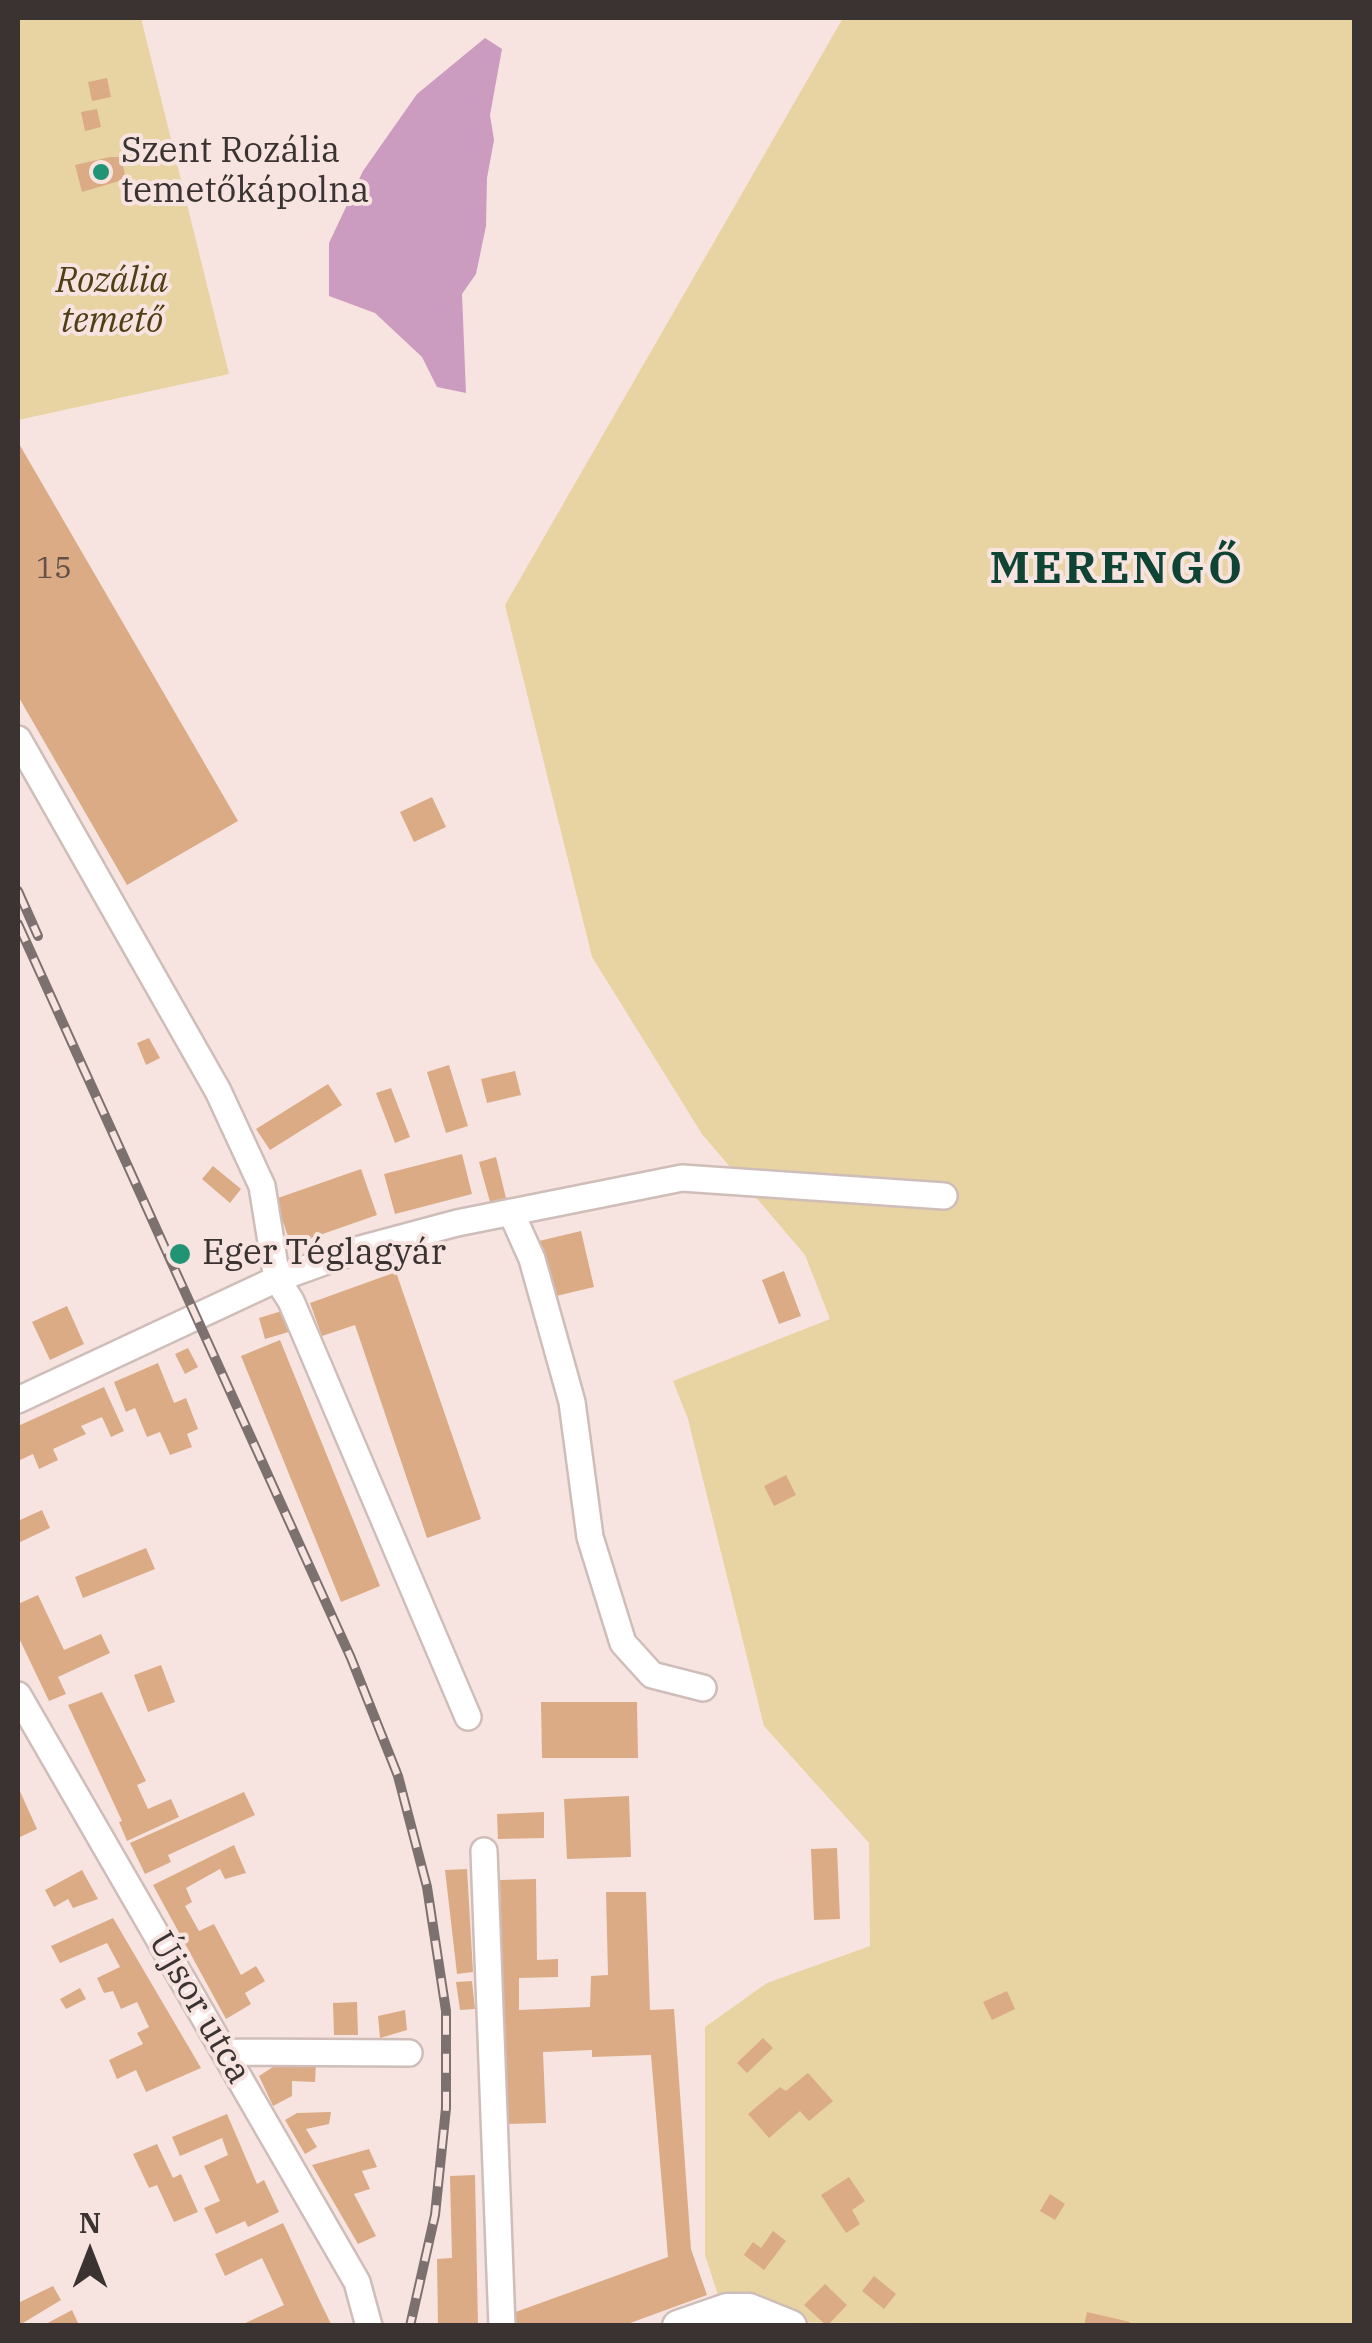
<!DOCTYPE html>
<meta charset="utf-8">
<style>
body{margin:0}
#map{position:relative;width:1372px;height:2343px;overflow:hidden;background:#f7e4e0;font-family:"IBM Plex Serif",serif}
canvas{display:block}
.frame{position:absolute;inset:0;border:20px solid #3a3331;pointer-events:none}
.north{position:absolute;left:40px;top:2203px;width:100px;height:100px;-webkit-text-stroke:8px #f7e4e0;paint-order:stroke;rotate:0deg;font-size:28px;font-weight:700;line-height:40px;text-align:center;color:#3a3331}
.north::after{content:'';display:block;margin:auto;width:35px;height:45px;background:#3a3331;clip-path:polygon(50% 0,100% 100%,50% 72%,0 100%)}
</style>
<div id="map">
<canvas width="1372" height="2343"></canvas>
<div class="frame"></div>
<div class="north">N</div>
</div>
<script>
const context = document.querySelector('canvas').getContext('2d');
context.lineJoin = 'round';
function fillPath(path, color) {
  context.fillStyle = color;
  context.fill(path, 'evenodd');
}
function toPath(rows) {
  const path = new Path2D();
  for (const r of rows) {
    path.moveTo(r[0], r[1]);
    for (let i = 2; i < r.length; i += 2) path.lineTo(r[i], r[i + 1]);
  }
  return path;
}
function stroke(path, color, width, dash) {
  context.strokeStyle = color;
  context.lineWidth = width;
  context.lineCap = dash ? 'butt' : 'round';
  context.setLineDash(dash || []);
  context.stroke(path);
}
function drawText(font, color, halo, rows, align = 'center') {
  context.font = font + ' "IBM Plex Serif",serif';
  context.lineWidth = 8;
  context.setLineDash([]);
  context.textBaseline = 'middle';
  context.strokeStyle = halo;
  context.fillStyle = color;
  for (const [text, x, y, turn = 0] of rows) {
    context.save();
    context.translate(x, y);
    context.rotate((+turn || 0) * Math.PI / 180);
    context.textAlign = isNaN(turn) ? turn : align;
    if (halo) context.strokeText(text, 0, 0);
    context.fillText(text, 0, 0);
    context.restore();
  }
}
fillPath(toPath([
 [18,18,141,18,229,374,18,420],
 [843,18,1354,18,1354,2325,720,2322,718,2295,705,2255,705,2027,767,1983,870,1946,869,1843,764,1726,688,1419,673,1381,830,1319,805,1255,702,1134,592,957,505,605]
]), '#e8d3a2');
fillPath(toPath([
 [485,38,502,49,490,115,494,140,487,178,486,226,476,274,462,294,466,393,437,387,422,357,375,313,329,296,329,243,363,171,417,94]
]), '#cc9bc0');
fillPath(toPath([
 [107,78,111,97,92,101,88,82],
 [97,109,101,127,85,131,81,112],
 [110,157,121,157,126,179,82,192,75,165],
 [18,442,238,821,127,885,18,696],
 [432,797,446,827,414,842,400,812],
 [149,1038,160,1058,146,1065,137,1043],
 [449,1065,468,1126,446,1133,427,1072],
 [515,1071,521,1095,487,1103,481,1079],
 [328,1084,342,1105,270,1150,256,1129],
 [391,1088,410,1137,395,1143,376,1093],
 [462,1154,472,1194,395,1214,384,1174],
 [496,1157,506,1198,490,1202,479,1162],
 [213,1166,241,1189,230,1203,202,1179],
 [361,1169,377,1215,291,1245,275,1199],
 [581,1231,594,1287,552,1297,539,1241],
 [784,1271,801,1316,779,1324,762,1280],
 [396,1272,481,1519,427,1538,355,1325,322,1336,310,1303],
 [67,1306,84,1344,50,1360,32,1322],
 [285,1310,292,1331,265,1339,259,1318],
 [280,1340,380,1586,341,1602,241,1356],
 [188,1348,198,1367,185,1374,175,1354],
 [158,1363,174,1403,186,1398,198,1429,187,1434,192,1447,170,1455,160,1432,147,1437,135,1408,126,1412,114,1382],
 [104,1387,124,1431,111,1437,102,1417,81,1426,86,1434,53,1449,58,1460,39,1469,33,1454,18,1461,18,1426],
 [786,1475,796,1495,774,1506,764,1486],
 [42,1510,50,1528,18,1543,18,1521],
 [146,1548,155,1569,83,1598,75,1577],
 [38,1595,64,1650,101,1634,110,1653,58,1677,66,1694,49,1701,18,1636,18,1604],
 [161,1665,175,1702,148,1712,134,1675],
 [102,1692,146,1781,137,1785,148,1809,171,1799,179,1817,127,1841,119,1822,122,1821,68,1705],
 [541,1702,637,1702,638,1758,542,1758],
 [18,1787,37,1829,18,1838],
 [244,1792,255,1815,168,1855,171,1862,145,1874,130,1843],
 [629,1796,631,1857,567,1859,564,1799],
 [544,1812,544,1838,498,1839,497,1814],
 [234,1845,246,1873,225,1879,220,1869,186,1888,192,1902,185,1906,199,1931,214,1924,241,1975,256,1966,265,1981,245,1993,251,2004,226,2019,153,1885],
 [837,1848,840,1919,814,1920,811,1849],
 [467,1869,473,1972,457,1974,445,1870],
 [82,1870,98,1899,73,1908,68,1899,54,1907,45,1890],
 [536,1879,537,1960,558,1959,558,1977,519,1978,519,2010,590,2007,591,1976,608,1975,606,1892,646,1892,650,2010,674,2009,691,2249,707,2295,622,2326,514,2326,510,2314,668,2257,651,2055,592,2057,592,2050,543,2052,546,2123,507,2124,500,1880],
 [113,1918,201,2068,146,2092,136,2070,117,2079,109,2060,143,2044,137,2033,149,2027,137,2002,121,2009,113,1991,104,1993,97,1978,120,1967,107,1943,60,1963,51,1946],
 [472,1981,475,2009,460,2010,456,1982],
 [80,1988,86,1999,66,2009,60,1999],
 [1007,1991,1015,2009,992,2020,983,2002],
 [357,2002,358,2035,334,2035,333,2003],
 [405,2010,407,2030,380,2038,378,2016],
 [763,2038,773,2048,747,2073,737,2063],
 [279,2063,316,2064,315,2082,292,2081,292,2096,273,2106,259,2076],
 [808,2073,833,2101,809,2121,800,2111,769,2138,748,2114,780,2087,786,2091],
 [331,2112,329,2124,306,2129,317,2147,305,2154,285,2120,297,2113],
 [227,2114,257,2184,264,2180,279,2212,248,2227,245,2221,216,2234,204,2208,220,2201,204,2166,228,2155,222,2138,180,2156,172,2137],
 [157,2144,173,2178,181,2174,198,2212,174,2222,157,2185,149,2188,133,2154],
 [369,2149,377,2167,362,2171,370,2189,354,2194,376,2236,358,2244,312,2165],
 [475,2175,478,2326,438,2326,437,2259,452,2258,450,2176],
 [849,2177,865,2201,852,2210,860,2224,846,2233,821,2195],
 [1050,2194,1065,2204,1055,2220,1040,2211],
 [283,2223,315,2291,332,2326,239,2326,284,2305,262,2258,225,2276,215,2254],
 [773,2231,786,2241,764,2270,744,2255,753,2242,761,2248],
 [874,2276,896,2294,884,2309,862,2291],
 [825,2284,847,2305,827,2326,804,2305],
 [53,2286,61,2300,18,2326,18,2303],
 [72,2310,78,2323,72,2326,42,2326],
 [1087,2312,1130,2322,1129,2326,1084,2326]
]), '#dbab86');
const minor = toPath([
 [18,739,218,1091,262,1186,277,1279,291,1301,468,1717],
 [511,1212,532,1259,572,1402,590,1537,623,1643,652,1675,703,1688],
 [18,1400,277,1279,360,1249,457,1223,682,1178,944,1196],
 [18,1695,357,2282,369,2326],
 [484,1851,502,2326],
 [225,2052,409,2053]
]);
const major = toPath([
 [678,2326,727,2309,749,2309,791,2326]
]);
stroke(minor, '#cfbdb9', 30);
stroke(major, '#cfbdb9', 35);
stroke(minor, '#fff', 25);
stroke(major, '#fff', 30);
const rail = toPath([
 [18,891,38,936],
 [18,924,351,1658,398,1776,427,1887,446,2011,446,2108,435,2215,410,2326]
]);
stroke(rail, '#7d716f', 10);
stroke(rail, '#f7e4e0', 6, [19]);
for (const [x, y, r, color] of [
 [101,172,10,"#229476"],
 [180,1254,12,"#229476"]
]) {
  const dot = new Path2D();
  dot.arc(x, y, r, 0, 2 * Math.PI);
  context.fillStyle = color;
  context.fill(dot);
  stroke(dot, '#f7e4e0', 4);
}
drawText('30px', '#625146', null, [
 ["15",54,569]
]);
drawText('35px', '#3a3331', '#f7e4e0', [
 ["Szent Rozália",121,152],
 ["temetőkápolna",121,192],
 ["Eger Téglagyár",202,1254]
], 'left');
drawText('italic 35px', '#503f14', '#f7e4e0', [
 ["Rozália",112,282],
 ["temető",112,322]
]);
drawText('35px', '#3a3331', '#f7e4e0', [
 ["Újsor utca",199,2008,60]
]);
context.letterSpacing = '2.5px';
drawText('bold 45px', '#0f4435', '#f7e4e0', [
 ["MERENGŐ",1117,570]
]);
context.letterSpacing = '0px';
</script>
